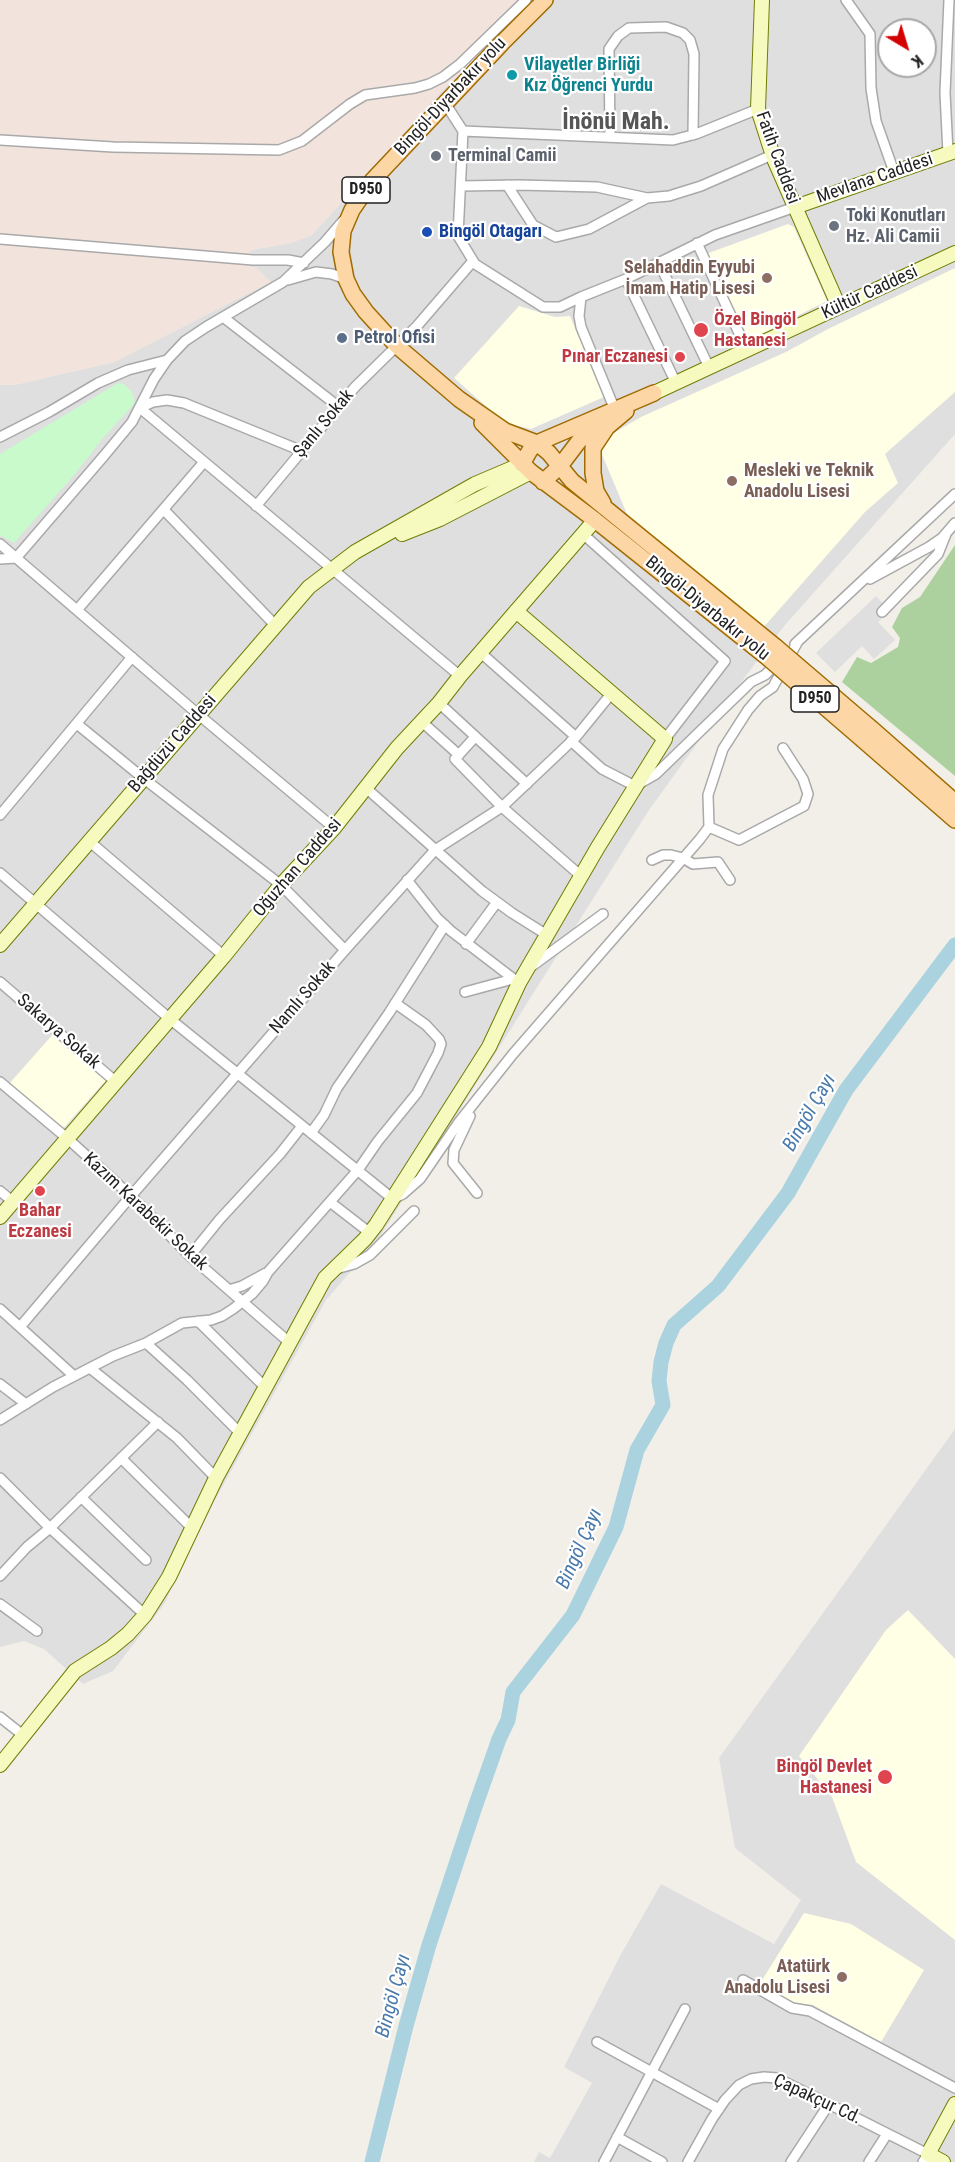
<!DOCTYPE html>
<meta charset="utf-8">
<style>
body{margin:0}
#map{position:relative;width:955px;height:2162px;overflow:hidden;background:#f2efe9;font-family:"Roboto Condensed",sans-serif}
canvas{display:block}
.north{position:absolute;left:877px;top:18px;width:60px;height:60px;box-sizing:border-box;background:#fff;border:2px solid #a7a7a7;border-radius:50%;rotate:142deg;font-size:16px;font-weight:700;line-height:24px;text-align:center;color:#222}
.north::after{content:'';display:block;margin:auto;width:21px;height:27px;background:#d40000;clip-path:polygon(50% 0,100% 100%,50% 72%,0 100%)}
</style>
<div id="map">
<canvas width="955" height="2162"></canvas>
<div class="north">K</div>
</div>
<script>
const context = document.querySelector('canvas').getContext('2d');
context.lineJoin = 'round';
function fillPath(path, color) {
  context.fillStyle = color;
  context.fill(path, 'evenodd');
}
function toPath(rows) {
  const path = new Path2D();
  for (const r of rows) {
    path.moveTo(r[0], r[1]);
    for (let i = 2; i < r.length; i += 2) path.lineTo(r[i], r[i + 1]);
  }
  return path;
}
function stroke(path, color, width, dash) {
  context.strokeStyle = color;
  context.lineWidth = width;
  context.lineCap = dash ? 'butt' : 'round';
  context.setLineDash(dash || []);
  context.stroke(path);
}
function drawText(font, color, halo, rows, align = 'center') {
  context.font = font + ' "Roboto Condensed",sans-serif';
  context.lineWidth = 4.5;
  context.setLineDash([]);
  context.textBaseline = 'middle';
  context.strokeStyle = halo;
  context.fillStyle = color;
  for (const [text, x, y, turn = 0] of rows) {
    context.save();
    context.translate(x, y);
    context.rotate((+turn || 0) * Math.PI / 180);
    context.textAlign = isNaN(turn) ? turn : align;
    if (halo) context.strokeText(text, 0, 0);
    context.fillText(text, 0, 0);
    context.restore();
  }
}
fillPath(toPath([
 [533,0,955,0,955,434,785,625,748,673,649,810,377,1241,326,1300,196,1534,165,1603,113,1671,83,1684,44,1649,24,1641,0,1647,0,385,14,385,114,362,270,282,249,266,251,250,290,243,312,235,436,97],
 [889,30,925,30,925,66,889,66],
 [876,596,890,611,878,622,895,640,874,659,862,646,835,672,816,653],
 [955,1429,955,2162,534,2162,539,2152,550,2158,592,2083,564,2067,620,1956,661,1884,774,1944,801,1900,735,1848,719,1758]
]), '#e0dfdf');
fillPath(toPath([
 [788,224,794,227,827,301,747,341,706,254],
 [955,268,955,392,885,454,898,483,865,512,762,629,627,514,600,450,612,434,641,417,786,352,828,329],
 [519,306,555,317,570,316,604,397,531,429,514,425,497,416,454,378],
 [54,1033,107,1079,61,1131,8,1085],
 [908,1610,955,1659,955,1940,856,1862,832,1797,799,1756,886,1630],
 [804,1913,851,1924,924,1970,881,2042,813,2005,795,2004,759,1985]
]), '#ffffe5');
fillPath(toPath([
 [0,0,533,0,436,97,312,235,290,243,251,250,249,266,257,268,271,282,114,362,14,385,0,385]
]), '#f3e3dd');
fillPath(toPath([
 [955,545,955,776,842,682,857,657,871,663,898,647,900,638,892,627,902,608,920,597]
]), '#add19e');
fillPath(toPath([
 [118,383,124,384,132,392,135,403,103,438,75,474,14,543,0,535,0,454]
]), '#c8facc');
stroke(toPath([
 [372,2162,406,2026,429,1945,475,1807,499,1739,508,1720,513,1692,573,1615,616,1527,637,1450,663,1405,659,1381,661,1362,666,1343,674,1325,718,1286,788,1193,846,1090,955,945]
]), '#aad3df', 15);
const street = toPath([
 [846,0,870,34,871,88,876,121,894,172],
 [445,103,463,131,458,236,475,264,543,307,560,307,581,297,626,279,715,235,795,207],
 [463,131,673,140,696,134,758,109],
 [610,137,609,49,618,36,629,28,666,27,683,33,690,40,694,54,693,135],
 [0,140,113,147,279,150,302,141,350,104,365,95,415,88,429,84,443,77,460,64,526,0],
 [948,153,945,93,949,0],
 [507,185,533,225,556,237,589,229,647,198],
 [461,186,519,185,597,187,647,198,669,196,701,186,772,155],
 [0,239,253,260,288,260,304,263],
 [697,243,747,350],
 [659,263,709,367],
 [626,279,676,383],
 [288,280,316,272,332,274,346,279],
 [581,297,579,316,581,327,615,410],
 [223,317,339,407],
 [0,437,49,412,98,383,128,370,167,360],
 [302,451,184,403,167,400,153,402,140,408,460,676],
 [256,506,355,387,417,326,473,261],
 [164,510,276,626],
 [583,534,725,661,665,739],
 [0,544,199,715,334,828],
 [0,559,16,558,103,457,132,422,154,379,167,360,185,341,206,327,283,282,325,242,343,221],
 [870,579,929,547,942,538,955,523],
 [77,610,204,462],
 [882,612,938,554,946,534],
 [795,644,955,494],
 [481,653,576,737],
 [439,703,527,784],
 [421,721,459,755],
 [77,724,143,778,281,885,345,950],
 [475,737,455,759,502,807,581,876],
 [571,741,602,769,635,786,656,774,751,682,765,675,777,663],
 [366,788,482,891,512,913,547,935],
 [0,815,132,657],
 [709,827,739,840,804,806,808,794,803,779,783,748],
 [89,841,224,956],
 [652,860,663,855,671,855,683,858,693,864,718,862,730,880],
 [0,873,170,1019,393,1199,403,1194,420,1179,459,1122,513,1054,700,839,709,827,708,795,723,749,748,710,760,696,773,687,798,641],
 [407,880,437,918,451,931,519,983],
 [466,944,497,902],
 [532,966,603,914],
 [0,982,116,1082],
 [465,992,513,979],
 [0,1082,68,1139,131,1196,190,1256,290,1343],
 [470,1116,454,1150,453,1163,477,1193],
 [311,1133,324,1115,337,1088,389,1013,445,925],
 [0,1191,12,1201],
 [330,1202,370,1233],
 [190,1256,220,1219,280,1154,302,1126],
 [336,1269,354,1264,370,1255,414,1211],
 [229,1290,242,1286,266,1273],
 [0,1309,74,1376],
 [198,1321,266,1388],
 [20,1327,131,1196,345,950,435,850,502,807,576,737,611,694],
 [146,1343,187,1380,241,1434],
 [90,1368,177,1438,216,1478],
 [0,1384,26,1404],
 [0,1420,53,1387,113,1356,146,1343,182,1323,211,1320,222,1316,233,1309,252,1294,263,1281,268,1272,358,1170,378,1141,417,1093,438,1053,441,1044,439,1039,426,1025,395,1003],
 [121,1458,192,1528],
 [0,1478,50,1528,145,1615],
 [81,1497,146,1560],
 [0,1576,27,1547,50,1528,158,1422],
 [0,1604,37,1631],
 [0,1717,24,1736],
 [743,1980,792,2008,810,2011,955,2088],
 [597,2042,719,2109],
 [617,2137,662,2162],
 [604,2162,685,2009],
 [688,2162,712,2119,725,2100,739,2085,751,2079,764,2077,777,2078,928,2154,923,2162],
 [791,2162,829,2104],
 [869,2162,887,2134]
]);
const secondary = toPath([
 [762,0,758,109,774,159,839,307],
 [795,207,955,151],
 [654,393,955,253],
 [402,534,440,519,531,472],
 [0,945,309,587,355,552,475,484,522,464],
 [0,1217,224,956,281,885,334,828,397,748,439,703,460,676,595,520],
 [0,1765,75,1671,111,1648,128,1634,145,1615,169,1577,216,1478,325,1278,365,1239,376,1225,489,1047,519,983,598,847,665,739,516,611],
 [943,2162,928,2154,955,2104]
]);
const primary = toPath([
 [545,0,502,43,372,181,352,210,343,231,341,252,346,279,353,294,366,312,397,346,459,399,505,431,537,443,549,453,572,481,776,647],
 [482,423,531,472,595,520,768,658],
 [522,464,530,450,537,443,654,393],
 [543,482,560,466,579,441,601,423],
 [603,503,596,491,593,473,593,448,607,427,626,411],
 [872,729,955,802],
 [863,740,955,820]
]);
stroke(street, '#a9a9a9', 12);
stroke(secondary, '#707d05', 16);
stroke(primary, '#a06b00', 18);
stroke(street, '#fff', 9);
stroke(secondary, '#f7fabf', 14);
stroke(primary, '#fcd6a4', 15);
const primaryBridge = toPath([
 [776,647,872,729],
 [768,658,863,740]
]);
stroke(primaryBridge, '#a06b00', 18, []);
stroke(primaryBridge, '#fcd6a4', 15);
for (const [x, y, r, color] of [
 [512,75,6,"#0f9aa8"],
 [436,156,6,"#6b7280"],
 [834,226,6,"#6b7280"],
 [427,232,6,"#1a4fb4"],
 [767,278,6,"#8d6e63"],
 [701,330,8,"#e0444e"],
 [342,338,6,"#5c6f8a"],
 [680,357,6,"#e0444e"],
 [732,481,6,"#8d6e63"],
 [40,1191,6,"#e0444e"],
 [885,1777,8,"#e0444e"],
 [842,1977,6,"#8d6e63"]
]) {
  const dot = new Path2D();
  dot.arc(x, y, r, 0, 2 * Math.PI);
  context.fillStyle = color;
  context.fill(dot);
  stroke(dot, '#fff', 2);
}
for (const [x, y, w] of [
 [366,190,48],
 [815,699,48]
]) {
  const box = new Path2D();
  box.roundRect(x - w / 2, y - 13, w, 26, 4.5);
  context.fillStyle = '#fff';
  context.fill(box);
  stroke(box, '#222', 1.5);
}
drawText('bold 16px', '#222', null, [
 ["D950",366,190],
 ["D950",815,699]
]);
drawText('bold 18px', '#0d838f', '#fff', [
 ["Vilayetler Birliği",524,65],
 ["Kız Öğrenci Yurdu",524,86]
], 'left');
drawText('18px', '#222', '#fff', [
 ["Bingöl-Diyarbakır yolu",451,97,-47],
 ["Fatih Caddesi",777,158,70],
 ["Mevlana Caddesi",875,179,-19],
 ["Kültür Caddesi",870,293,-25],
 ["Şanlı Sokak",324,424,-50],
 ["Bingöl-Diyarbakır yolu",707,609,39],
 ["Bağdüzü Caddesi",173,744,-49],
 ["Oğuzhan Caddesi",298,868,-49],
 ["Namlı Sokak",303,998,-49],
 ["Sakarya Sokak",58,1032,41],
 ["Kazım Karabekir Sokak",145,1212,43],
 ["Çapakçur Cd.",817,2100,25]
]);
drawText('bold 18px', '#5b616d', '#fff', [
 ["Terminal Camii",448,156],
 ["Toki Konutları",846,216],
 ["Hz. Ali Camii",846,237]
], 'left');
drawText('bold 18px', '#164399', '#fff', [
 ["Bingöl Otagarı",439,232]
], 'left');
drawText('bold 18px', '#785e54', '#fff', [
 ["Selahaddin Eyyubi",755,268],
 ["İmam Hatip Lisesi",755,289],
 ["Mesleki ve Teknik",744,471,"left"],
 ["Anadolu Lisesi",744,492,"left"],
 ["Atatürk",830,1967],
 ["Anadolu Lisesi",830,1988]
], 'right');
drawText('bold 18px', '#be3a42', '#fff', [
 ["Özel Bingöl",714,320,"left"],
 ["Hastanesi",714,341,"left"],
 ["Pınar Eczanesi",668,357],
 ["Bahar",40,1211,"center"],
 ["Eczanesi",40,1232,"center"],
 ["Bingöl Devlet",872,1767],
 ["Hastanesi",872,1788]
], 'right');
drawText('bold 18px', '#4e5e75', '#fff', [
 ["Petrol Ofisi",354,338]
], 'left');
drawText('italic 20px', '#4a7aab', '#fff', [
 ["Bingöl Çayı",810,1113,-60],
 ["Bingöl Çayı",580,1549,-66],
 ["Bingöl Çayı",394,1996,-75]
]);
drawText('bold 24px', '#555', '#fff', [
 ["İnönü Mah.",616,123]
]);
</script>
